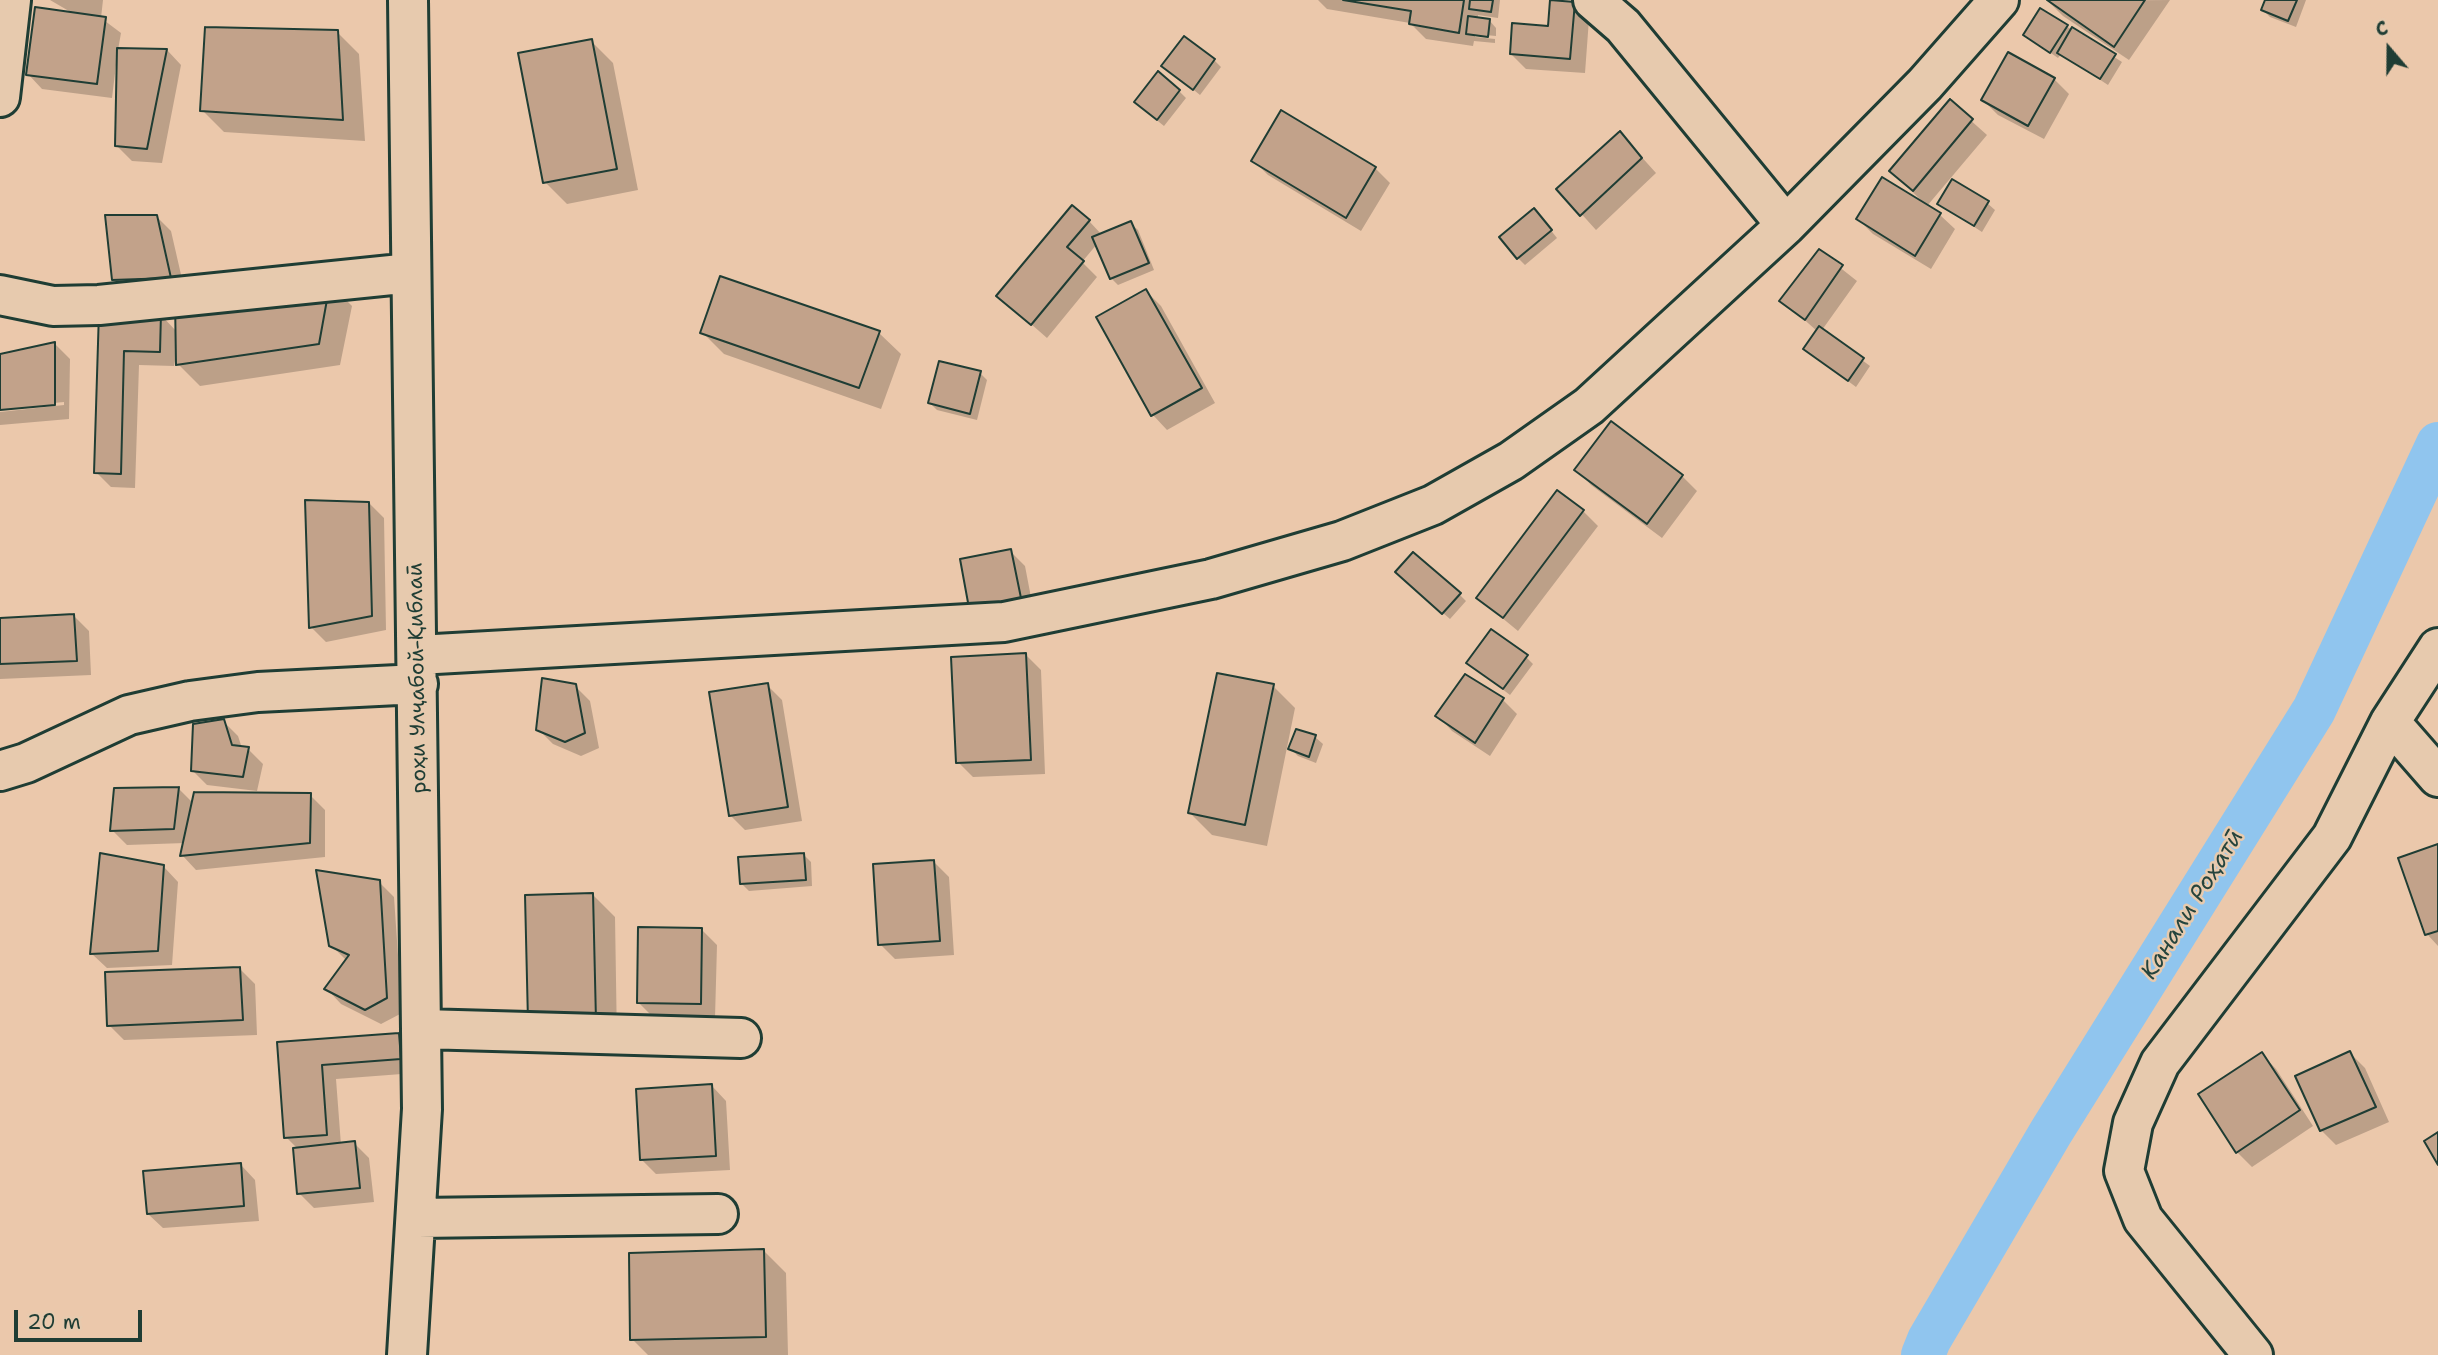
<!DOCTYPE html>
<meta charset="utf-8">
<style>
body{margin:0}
#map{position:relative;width:2438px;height:1355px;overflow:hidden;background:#ebc8ab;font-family:"Shantell Sans",sans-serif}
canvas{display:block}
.north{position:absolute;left:2354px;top:14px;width:70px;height:70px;-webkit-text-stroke:5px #e7caae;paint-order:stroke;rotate:340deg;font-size:19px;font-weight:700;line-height:28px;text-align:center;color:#1f3d34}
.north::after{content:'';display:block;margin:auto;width:24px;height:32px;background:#1f3d34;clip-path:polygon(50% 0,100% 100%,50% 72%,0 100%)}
.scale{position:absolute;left:14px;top:1310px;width:128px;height:32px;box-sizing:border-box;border:4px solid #1f3d34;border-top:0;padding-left:9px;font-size:21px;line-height:24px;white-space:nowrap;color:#1f3d34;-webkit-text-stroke:5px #e7caae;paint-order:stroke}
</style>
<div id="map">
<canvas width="2438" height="1355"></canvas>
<div class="north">С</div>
<div class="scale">20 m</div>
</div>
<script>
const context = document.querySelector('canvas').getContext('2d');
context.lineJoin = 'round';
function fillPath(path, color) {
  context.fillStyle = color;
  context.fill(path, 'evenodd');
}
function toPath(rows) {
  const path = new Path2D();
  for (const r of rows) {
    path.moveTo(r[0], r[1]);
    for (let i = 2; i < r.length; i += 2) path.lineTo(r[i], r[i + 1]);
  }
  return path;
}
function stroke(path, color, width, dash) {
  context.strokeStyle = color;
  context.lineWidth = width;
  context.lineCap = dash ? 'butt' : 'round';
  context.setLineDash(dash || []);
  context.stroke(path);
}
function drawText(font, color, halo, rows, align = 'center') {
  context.font = font + ' "Shantell Sans",sans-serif';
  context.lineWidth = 5;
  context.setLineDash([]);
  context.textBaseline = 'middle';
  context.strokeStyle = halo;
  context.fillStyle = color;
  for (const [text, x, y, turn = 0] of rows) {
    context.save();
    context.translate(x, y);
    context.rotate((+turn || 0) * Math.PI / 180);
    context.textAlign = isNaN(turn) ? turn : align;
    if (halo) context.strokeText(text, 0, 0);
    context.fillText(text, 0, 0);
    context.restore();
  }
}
fillPath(toPath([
 [50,0,103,0,101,18,121,33,118,50,167,50,181,65,162,163,132,161,117,146,119,65,116,65,112,98,42,89,28,74,74,14],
 [1318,0,1500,0,1498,18,1478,15,1478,19,1489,20,1496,28,1496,36,1475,34,1475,37,1495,39,1495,43,1474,41,1473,46,1426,39,1410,23,1327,9],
 [2170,0,2129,60,2063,16,2048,1],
 [2267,0,2306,0,2296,27,2270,17,2263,10],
 [1574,4,1589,19,1585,73,1526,69,1511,54,1550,28],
 [2041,10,2122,62,2108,85,2061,54,2058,58,2025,35],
 [337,32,359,54,365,141,224,132,202,110],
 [591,41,613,63,638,190,567,204,545,182],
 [1214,60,1221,67,1200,95,1164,66],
 [2054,79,2069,94,2044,139,1998,115,1983,100],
 [1179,91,1186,98,1164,126,1143,109],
 [1950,102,1987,135,1927,206,1891,171],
 [1620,133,1656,173,1596,230,1559,189],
 [1253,160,1375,168,1390,183,1361,231,1268,175],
 [1987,203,1995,210,1982,232,1939,204],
 [1940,215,1955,229,1931,269,1873,234,1858,219],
 [156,216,171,231,185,292,129,294,114,279],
 [1541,218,1557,238,1525,265,1518,258],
 [1089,221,1102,235,1130,223,1138,230,1154,270,1118,285,1111,278,1097,244,1082,262,1097,277,1047,338,998,295],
 [1819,251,1857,281,1822,330,1870,366,1856,387,1805,349,1817,331,1782,300],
 [330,284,352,306,340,365,200,386,175,361,174,366,139,365,135,488,111,487,96,472,101,313,161,315,177,332],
 [1146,291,1161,306,1215,403,1167,430,1153,415],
 [702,332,879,333,901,354,881,409,724,354],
 [55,344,70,359,69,419,0,425,0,412,64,405,64,402,0,408,0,356],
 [980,373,987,380,977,420,937,410,930,403],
 [1611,424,1682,476,1697,491,1662,538,1591,485,1577,470],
 [369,503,384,518,386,630,326,642,311,627],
 [1583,511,1598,526,1518,631,1478,598],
 [1010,551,1025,566,1034,613,986,622],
 [1404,579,1459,594,1466,601,1450,619],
 [74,616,89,631,91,675,0,679,0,620],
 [1026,655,1041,670,1045,774,973,777,958,762],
 [1526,657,1533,664,1510,695,1468,663],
 [767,685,782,700,802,821,745,830,731,816],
 [575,686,590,701,599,748,581,756,553,744,538,729],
 [1273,686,1295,708,1267,846,1212,835,1190,813],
 [1502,699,1517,714,1490,756,1452,731,1438,716],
 [223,721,238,736,242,748,248,749,263,764,257,791,207,785,192,770],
 [1297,731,1315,737,1323,744,1316,763,1298,756,1291,749],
 [179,789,193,803,310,795,325,810,325,857,196,870,182,855,185,843,127,845,112,830],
 [2438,846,2438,946,2427,934,2400,859],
 [804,855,811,862,812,886,749,891,742,884],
 [934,862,949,877,954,955,895,959,880,944],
 [164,867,178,882,172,965,107,968,92,954],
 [379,882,394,897,402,1013,381,1024,341,1004,327,989,347,961,331,945],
 [593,895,615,917,617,1042,552,1044],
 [702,930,717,945,715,1018,653,1017,638,1002],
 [240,969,255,984,257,1035,124,1040,109,1025],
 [399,1035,413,1050,415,1073,336,1079,341,1145,354,1143,369,1158,374,1202,314,1208,299,1193,298,1149,286,1137,279,1044],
 [2350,1053,2365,1068,2389,1122,2336,1145,2321,1130],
 [2262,1054,2276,1069,2313,1126,2252,1167,2237,1152],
 [712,1086,726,1101,730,1170,656,1174,641,1159],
 [241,1165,255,1180,259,1221,163,1228,148,1214],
 [764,1251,786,1273,788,1355,648,1355,632,1339]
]), '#0003');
stroke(toPath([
 [1923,1355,1929,1340,2051,1132,2314,710,2438,444]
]), '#90c5ee', 44);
const building = toPath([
 [1343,0,1464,0,1459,33,1409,24,1411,11,1343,0],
 [1470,0,1493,0,1491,12,1469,9,1470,0],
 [1550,0,1575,2,1570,59,1510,54,1512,23,1548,26,1550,0],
 [2047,0,2145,0,2114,47,2047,0],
 [2265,0,2297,0,2288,21,2261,10,2265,0],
 [35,7,106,17,97,84,26,75,35,7],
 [2040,8,2068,25,2050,53,2023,35,2040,8],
 [1468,16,1490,19,1488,37,1466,34,1468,16],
 [205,27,338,30,343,120,200,111,205,27],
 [2072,27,2116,54,2100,79,2057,53,2072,27],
 [1184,36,1215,59,1193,90,1161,66,1184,36],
 [592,39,617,169,543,183,518,53,592,39],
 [117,48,167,49,147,149,115,146,117,48],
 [2008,52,2055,78,2028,126,1981,100,2008,52],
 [1158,71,1180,90,1157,120,1134,102,1158,71],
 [1950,99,1973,119,1913,191,1889,171,1950,99],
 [1281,110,1376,167,1346,218,1251,161,1281,110],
 [1620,131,1642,158,1580,216,1556,189,1620,131],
 [1882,177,1941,213,1915,256,1856,219,1882,177],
 [1952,179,1989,201,1974,226,1937,204,1952,179],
 [1072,205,1090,220,1067,247,1084,261,1031,325,996,296,1072,205],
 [1534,208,1552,230,1517,259,1499,237,1534,208],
 [105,215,157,215,171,278,112,280,105,215],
 [1131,221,1149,263,1110,279,1092,237,1131,221],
 [1819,249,1843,265,1805,320,1779,301,1819,249],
 [720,276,880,331,859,388,700,333,720,276],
 [330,283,319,344,176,365,175,299,330,283],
 [1146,289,1202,388,1151,416,1096,317,1146,289],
 [99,311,161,313,160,352,124,351,121,474,94,473,99,311],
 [1819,326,1864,358,1848,381,1803,349,1819,326],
 [55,342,55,405,0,410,0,354,55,342],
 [939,361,981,371,970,414,928,403,939,361],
 [1611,421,1683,475,1647,524,1574,470,1611,421],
 [1557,490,1584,510,1503,618,1476,598,1557,490],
 [305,500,369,502,372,616,309,628,305,500],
 [1011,549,1021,598,969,608,960,559,1011,549],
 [1413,552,1461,593,1442,614,1395,572,1413,552],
 [74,614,77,661,0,664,0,618,74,614],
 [1491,629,1528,655,1503,689,1466,663,1491,629],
 [1026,653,1031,760,956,763,951,657,1026,653],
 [1217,673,1274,684,1245,825,1188,813,1217,673],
 [1465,674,1504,698,1475,743,1435,716,1465,674],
 [542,678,576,684,585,733,565,742,536,730,542,678],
 [768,683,788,807,729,816,709,692,768,683],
 [224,719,232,745,249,747,243,777,191,771,193,724,224,719],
 [1296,729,1316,735,1309,757,1288,749,1296,729],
 [179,787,174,829,110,831,114,788,179,787],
 [194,792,311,793,310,843,180,856,194,792],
 [2438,844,2438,931,2425,935,2398,858,2438,844],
 [100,853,164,865,158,951,90,954,100,853],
 [804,853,806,880,740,884,738,857,804,853],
 [934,860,940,941,878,945,873,864,934,860],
 [316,870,380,880,387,998,365,1010,324,989,349,955,329,946,316,870],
 [593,893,596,1021,528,1022,525,895,593,893],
 [638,927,702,928,701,1004,637,1003,638,927],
 [240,967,243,1020,107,1026,105,972,240,967],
 [399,1033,401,1059,322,1065,327,1135,284,1138,277,1042,399,1033],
 [2350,1051,2376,1107,2320,1131,2295,1076,2350,1051],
 [2262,1052,2300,1110,2236,1153,2198,1094,2262,1052],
 [712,1084,716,1156,640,1160,636,1089,712,1084],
 [2438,1132,2438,1165,2424,1141,2438,1132],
 [355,1141,360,1188,297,1194,293,1148,355,1141],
 [241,1163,244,1206,147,1214,143,1171,241,1163],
 [764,1249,766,1337,630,1340,629,1253,764,1249]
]);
fillPath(building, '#c2a28a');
stroke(building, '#1f3d34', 2);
const minor = toPath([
 [1593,0,1623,26,1786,225],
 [0,97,11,0],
 [0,295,53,306,99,305,411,273],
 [418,655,1004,622,1211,579,1342,541,1433,505,1511,461,1589,406,1786,225,1925,84,1999,0],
 [2390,722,2438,777],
 [0,771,26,763,129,715,190,701,258,692,418,684],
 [422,1029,741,1038],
 [418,1218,718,1214],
 [407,1355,422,1109,408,0],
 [2253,1355,2143,1219,2124,1171,2133,1123,2160,1063,2332,837,2390,722,2438,648]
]);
stroke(minor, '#1f3d34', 44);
stroke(minor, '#e7caae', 38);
drawText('21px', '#1f3d34', '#e7caae', [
 ["роҳи Улҷабой-Қиблаӣ",418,678,-91]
]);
drawText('italic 23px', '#25443d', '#e7caae', [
 ["Канали Роҳатӣ",2193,905,-58]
]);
</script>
